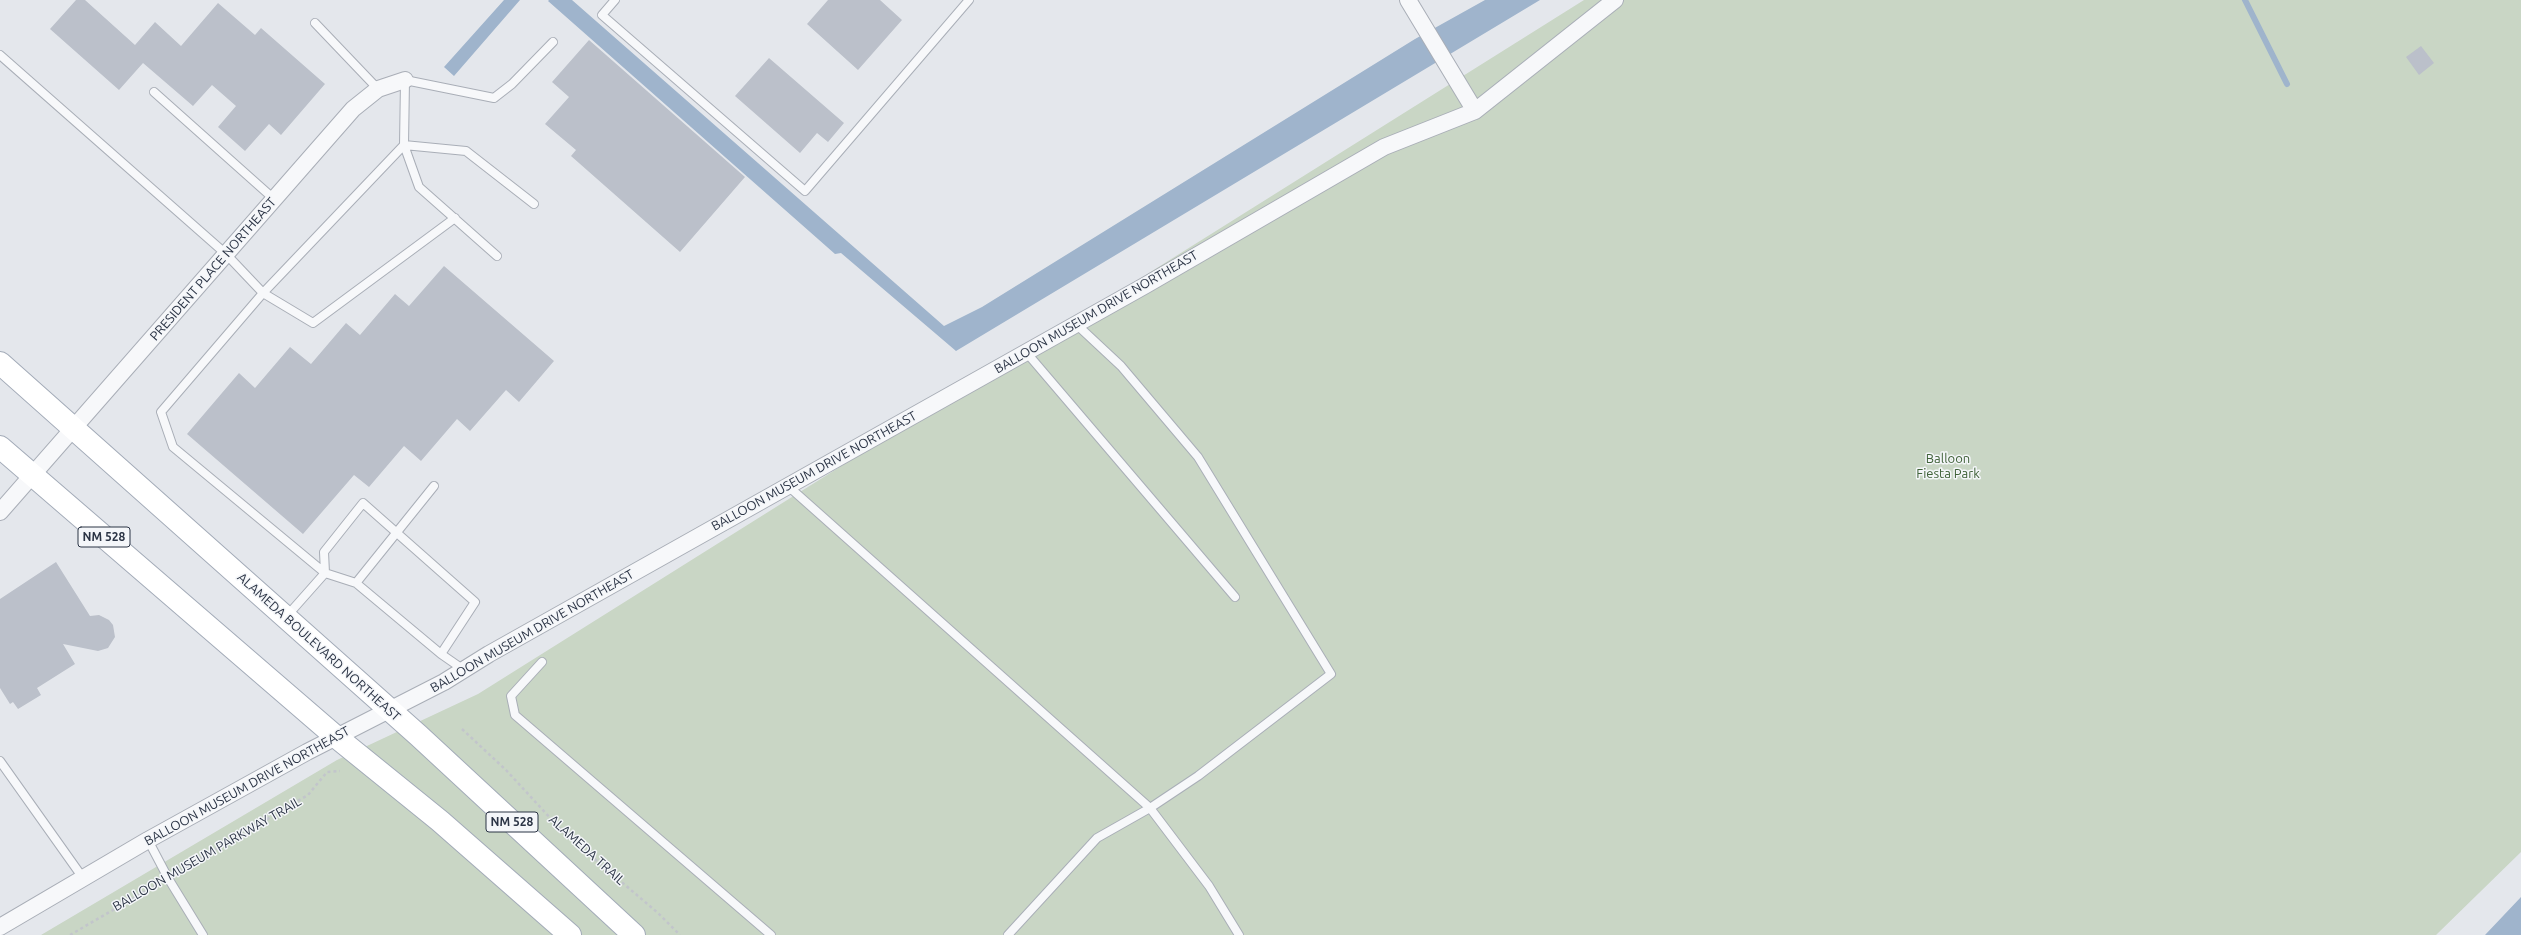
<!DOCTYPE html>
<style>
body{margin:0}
canvas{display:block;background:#e4e7ec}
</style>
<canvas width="2521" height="935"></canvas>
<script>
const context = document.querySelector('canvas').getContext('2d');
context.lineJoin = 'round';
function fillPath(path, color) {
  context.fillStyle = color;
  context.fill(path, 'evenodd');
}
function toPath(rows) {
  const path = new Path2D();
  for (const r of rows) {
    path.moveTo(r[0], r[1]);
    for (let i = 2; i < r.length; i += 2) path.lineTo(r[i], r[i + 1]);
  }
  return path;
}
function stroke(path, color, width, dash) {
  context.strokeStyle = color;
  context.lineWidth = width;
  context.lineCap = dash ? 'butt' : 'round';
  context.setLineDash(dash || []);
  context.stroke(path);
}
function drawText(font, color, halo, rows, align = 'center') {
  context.font = font + ' Ubuntu,sans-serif';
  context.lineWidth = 3;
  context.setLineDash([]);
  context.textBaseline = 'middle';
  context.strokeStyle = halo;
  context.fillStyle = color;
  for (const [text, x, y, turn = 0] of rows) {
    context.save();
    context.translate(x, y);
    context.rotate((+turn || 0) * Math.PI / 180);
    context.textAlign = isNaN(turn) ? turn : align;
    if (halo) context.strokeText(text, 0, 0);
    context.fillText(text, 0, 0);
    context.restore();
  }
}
fillPath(toPath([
 [1584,0,2521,0,2521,852,2436,935,41,935,337,760,478,694]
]), '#c9d6c5');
fillPath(toPath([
 [504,0,520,0,454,76,444,67],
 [549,0,572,0,944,326,982,307,1415,39,1485,0,1540,0,956,351,841,253,835,254,548,1],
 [2521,897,2521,935,2485,935]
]), '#9fb4cc');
stroke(toPath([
 [2245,0,2287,84]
]), '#9fb4cc', 6);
fillPath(toPath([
 [76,0,85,0,135,45,155,22,181,46,218,3,255,35,261,28,325,84,281,135,269,124,245,151,218,127,236,106,212,85,193,106,143,63,119,90,50,29],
 [828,0,880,0,902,20,858,70,807,24],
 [589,40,745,177,680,252,571,156,576,150,545,124,569,97,552,82],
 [2421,46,2434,63,2419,75,2406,57],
 [769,58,844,123,828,142,817,133,800,153,735,96],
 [444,266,554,361,519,402,506,390,470,431,457,419,421,461,404,446,369,487,354,475,303,534,187,434,239,373,255,388,290,347,311,364,346,323,360,335,395,294,409,306],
 [56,562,90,616,99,615,109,620,113,625,115,637,108,648,98,651,63,644,75,664,37,688,41,695,18,709,13,702,10,704,0,688,0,599]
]), '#bbc0ca');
const service = toPath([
 [615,0,602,15,805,191,969,0],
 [315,23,378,89],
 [0,55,226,254,263,293,404,145,405,80,494,98,512,84,553,42],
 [154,92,274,199],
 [497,256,419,187,404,145,466,151,534,204],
 [1026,352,1235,597],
 [788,486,1150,808,1209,886,1239,935],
 [356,583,434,486],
 [286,617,325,573,173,447,161,412,263,293,313,323,455,218],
 [441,654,475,602,363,503,324,552,325,573,356,583,441,654,464,670],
 [542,662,511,696,515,715,771,935],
 [0,761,83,878],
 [148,840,168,878,203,935],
 [1008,935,1097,838,1150,808,1198,776,1331,674,1198,457,1121,366,1076,324]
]);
const minor = toPath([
 [1408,0,1475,111],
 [0,512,353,109,378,89,405,80],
 [0,927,148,840,307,752,444,682,489,654,1146,285,1384,147,1475,111,1615,0]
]);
const primary = toPath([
 [0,363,418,735,634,935],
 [0,447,335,736,440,821,570,935]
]);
stroke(service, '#a9aeb7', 10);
stroke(minor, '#a9aeb7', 18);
stroke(primary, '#a3abb8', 24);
stroke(toPath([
 [462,729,506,770,564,833,658,913,680,935],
 [179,871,308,795,327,772,340,771],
 [70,935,156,885]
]), '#c2c5cb', 2.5, [3, 3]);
stroke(service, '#f7f8fa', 8);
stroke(minor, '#f7f8fa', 16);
stroke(primary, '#fff', 22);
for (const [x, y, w] of [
 [104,537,52],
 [512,822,52]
]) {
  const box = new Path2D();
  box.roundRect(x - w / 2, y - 10, w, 20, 3);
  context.fillStyle = '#f4f6f9';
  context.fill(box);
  stroke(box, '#2b3445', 1);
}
drawText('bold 12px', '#2b3445', null, [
 ["NM 528",104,537],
 ["NM 528",512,822]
]);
drawText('13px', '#2b3445', '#f4f6f9', [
 ["PRESIDENT PLACE NORTHEAST",213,269,-49],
 ["BALLOON MUSEUM DRIVE NORTHEAST",1096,312,-30],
 ["BALLOON MUSEUM DRIVE NORTHEAST",814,471,-29],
 ["BALLOON MUSEUM DRIVE NORTHEAST",532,631,-30],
 ["ALAMEDA BOULEVARD NORTHEAST",319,647,42],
 ["BALLOON MUSEUM DRIVE NORTHEAST",247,786,-29],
 ["ALAMEDA TRAIL",587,850,42],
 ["BALLOON MUSEUM PARKWAY TRAIL",207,854,-30]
]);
drawText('13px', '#3f6138', '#f4f6f9', [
 ["Balloon",1948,459],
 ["Fiesta Park",1948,474]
]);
</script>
